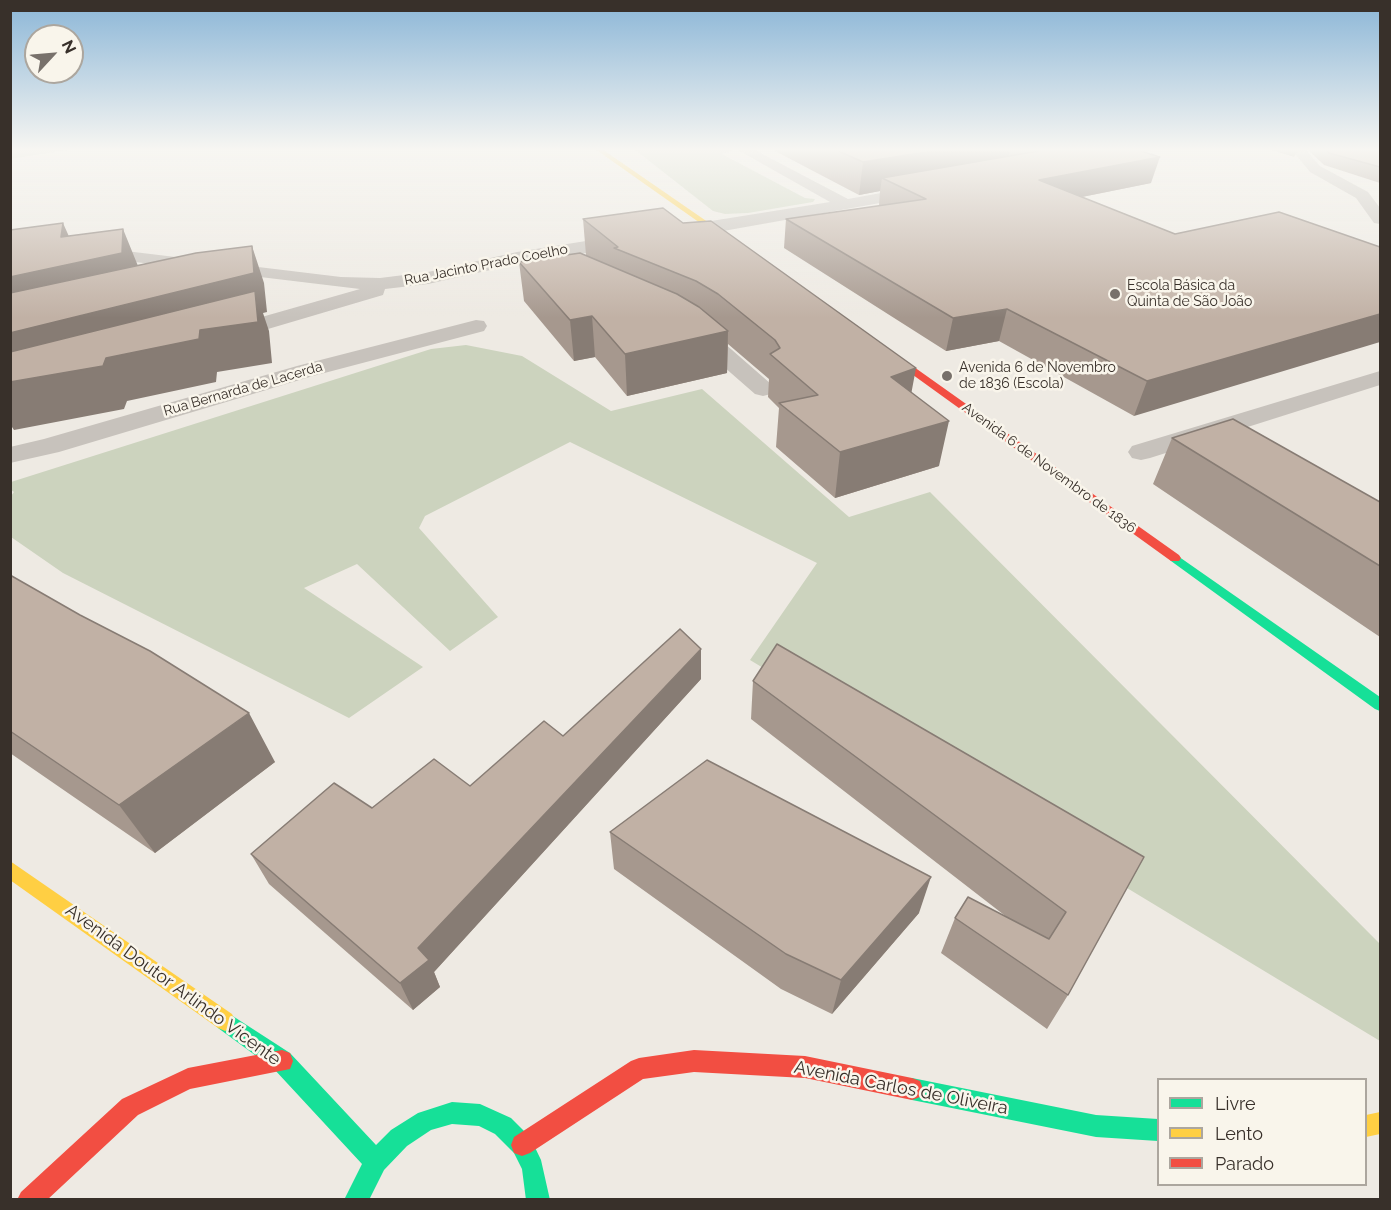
<!DOCTYPE html>
<meta charset="utf-8">
<style>
body{margin:0}
#map{position:relative;width:1391px;height:1210px;overflow:hidden;background:#eeeae3;font-family:Raleway,sans-serif}
canvas{display:block}
.frame{position:absolute;inset:0;border:12px solid #38302a;pointer-events:none}
.legend{position:absolute;left:1157px;top:1078px;width:210px;height:108px;box-sizing:border-box;background:#f9f5eb;border:2px solid #aca69e;margin:0;padding:8px 10px;list-style:none;font-size:18px;color:#38302a}
.legend li{display:flex;align-items:center;gap:12px;height:30px}
.legend b{width:30px;border:2px solid #aca69e}
.north{position:absolute;left:24px;top:24px;width:60px;height:60px;box-sizing:border-box;background:#f9f5eb;border:2px solid #aca69e;border-radius:50%;rotate:64deg;font-size:16px;font-weight:700;line-height:24px;text-align:center;color:#38302a}
.north::after{content:'';display:block;margin:auto;width:21px;height:27px;background:#78716b;clip-path:polygon(50% 0,100% 100%,50% 72%,0 100%)}
</style>
<div id="map">
<canvas width="1391" height="1210"></canvas>
<div class="frame"></div>
<ul class="legend">
<li><b style="height:8px;background:#16e098"></b>Livre</li>
<li><b style="height:8px;background:#ffcf43"></b>Lento</li>
<li><b style="height:8px;background:#f24e42"></b>Parado</li>
</ul>
<div class="north">N</div>
</div>
<script>
const context = document.querySelector('canvas').getContext('2d');
context.lineJoin = 'round';
function fillPath(path, color) {
  context.fillStyle = color;
  context.fill(path, 'evenodd');
}
function toPath(rows) {
  const path = new Path2D();
  for (const r of rows) {
    path.moveTo(r[0], r[1]);
    for (let i = 2; i < r.length; i += 2) path.lineTo(r[i], r[i + 1]);
  }
  return path;
}
function stroke(path, color, width, dash) {
  context.strokeStyle = color;
  context.lineWidth = width;
  context.lineCap = dash ? 'butt' : 'round';
  context.setLineDash(dash || []);
  context.stroke(path);
}
function drawText(font, color, halo, rows, align = 'center') {
  context.font = font + ' Raleway,sans-serif';
  context.lineWidth = 5;
  context.setLineDash([]);
  context.textBaseline = 'middle';
  context.strokeStyle = halo;
  context.fillStyle = color;
  for (const [text, x, y, turn = 0] of rows) {
    context.save();
    context.translate(x, y);
    context.rotate((+turn || 0) * Math.PI / 180);
    context.textAlign = isNaN(turn) ? turn : align;
    if (halo) context.strokeText(text, 0, 0);
    context.fillText(text, 0, 0);
    context.restore();
  }
}
fillPath(toPath([
 [10,149,73,149,11,159],
 [634,149,731,149,732,151,722,154,805,198,815,199,813,202,748,213,725,214,713,211],
 [466,345,522,356,611,411,702,389,849,517,930,492,1380,944,1380,1041,750,660,817,563,570,442,425,516,419,528,498,617,450,651,357,564,304,588,423,667,349,718,63,573,11,537,11,496,14,492,11,490,11,482,431,349]
]), '#ccd3be');
fillPath(toPath([
 [736,149,753,149,848,199,925,185,933,190,925,195,712,233,517,264,428,284,385,289,383,295,224,342,216,340,213,335,216,330,360,289,10,247,10,237,341,277,380,278,428,272,517,252,830,202,736,149],
 [1125,149,1150,149,1148,152,1094,164,1087,160,1089,157,1125,149],
 [1291,149,1305,149,1320,166,1368,192,1380,208,1380,224,1374,223,1356,198,1310,172,1291,149],
 [476,320,484,321,487,326,484,331,313,376,59,452,10,463,10,447,44,439,297,366,476,320],
 [693,325,701,326,716,336,771,384,775,389,771,394,763,396,755,394,700,346,685,336,682,331,685,326,693,325],
 [1380,371,1380,385,1150,458,1141,460,1132,458,1128,452,1132,446,1380,371]
]), '#c7c2bc');
fillPath(toPath([
 [1175,554,1380,697,1380,711,1375,709,1171,561,1169,558,1171,555,1175,554],
 [225,1011,290,1053,376,1145,391,1130,418,1113,452,1102,480,1104,511,1118,530,1137,541,1160,550,1200,526,1200,522,1169,514,1153,495,1134,479,1126,452,1124,431,1130,407,1146,384,1170,369,1200,344,1200,362,1164,274,1069,218,1028,215,1021,218,1014,225,1011],
 [912,1078,1096,1115,1158,1119,1158,1141,1096,1137,912,1100,904,1097,901,1089,904,1081,912,1078]
]), '#16e098');
fillPath(toPath([
 [595,149,602,149,744,247,737,249,595,149],
 [10,861,232,1014,235,1021,232,1028,225,1031,218,1028,10,880,10,861],
 [1380,1112,1380,1134,1366,1137,1366,1115,1380,1112]
]), '#ffcf43');
fillPath(toPath([
 [877,345,883,345,1179,555,1181,558,1179,561,1171,561,877,349,877,345],
 [282,1050,290,1053,293,1061,290,1069,190,1089,138,1115,47,1200,17,1200,21,1192,122,1099,188,1068,282,1050],
 [694,1050,805,1056,912,1078,920,1081,923,1089,920,1097,912,1100,805,1078,694,1072,643,1079,530,1153,522,1156,514,1153,511,1145,514,1137,631,1061,639,1058,694,1050]
]), '#f24e42');
fillPath(toPath([
 [775,149,1134,149,1151,183,1082,197,1175,234,1279,212,1134,416,999,341,946,351,784,248,786,219,880,206,879,205,880,191,859,195,775,151],
 [1269,149,1298,149,1294,157],
 [1307,149,1380,149,1380,183,1324,165],
 [583,219,911,393,939,466,835,498,776,447,779,408,768,397,769,379,728,344,727,373,627,396,595,357,574,361,524,301,519,262,586,255],
 [1172,438,1380,502,1380,637,1153,484],
 [10,575,275,762,155,853,10,753],
 [701,679,434,972,440,987,413,1010,269,884,251,854,470,786,563,736],
 [753,681,1144,857,1068,995,1047,1029,941,953,955,918,1008,918,751,719],
 [610,832,919,913,832,1014,781,989,614,869]
]), '#a6988e');
fillPath(toPath([
 [945,149,1010,149,1006,168,882,178,880,191,859,195,863,162],
 [1036,149,1075,149,1032,164],
 [1160,157,1151,183,1032,207,1039,180],
 [63,223,79,259,123,229,138,266,10,321,10,277,61,237],
 [252,246,264,283,267,312,263,313,269,331,272,363,217,372,216,382,127,401,124,409,14,430,10,424,10,382,106,358,200,330,257,315,10,373,10,333],
 [1007,309,999,341,946,351,953,318],
 [1380,314,1380,342,1134,416,1147,381],
 [592,316,595,357,574,361,570,320],
 [728,331,727,373,627,396,625,354],
 [916,368,908,411,891,377],
 [949,421,939,466,835,498,840,452],
 [701,649,701,679,434,972,440,987,413,1010,400,983,418,948],
 [249,713,275,762,155,853,119,805],
 [931,877,919,913,832,1014,841,980]
]), '#877c74');
const building = toPath([
 [834,149,945,149,863,162,834,149],
 [1050,149,1134,149,1160,157,1039,180,1175,234,1279,212,1380,247,1380,314,1147,381,1007,309,953,318,786,219,926,199,882,178,1050,149],
 [1325,149,1380,149,1380,167,1329,153,1325,149],
 [663,208,683,223,711,221,916,368,891,377,949,421,840,452,779,403,818,395,770,354,780,348,775,340,718,294,696,281,614,248,618,247,583,219,663,208],
 [63,223,61,237,123,229,122,253,10,277,10,230,63,223],
 [252,246,254,273,10,333,10,293,196,253,252,246],
 [580,253,677,294,699,307,728,331,625,354,592,316,570,320,519,262,580,253],
 [255,291,258,322,200,330,199,339,106,358,103,366,10,382,10,352,255,291],
 [1233,419,1380,502,1380,566,1172,438,1233,419],
 [10,575,80,615,150,651,249,713,119,805,10,731,10,575],
 [680,629,701,649,418,948,429,960,400,983,251,854,334,783,372,808,434,759,470,786,544,721,563,736,680,629],
 [777,644,1144,857,1068,995,955,918,968,897,1049,939,1066,912,753,681,777,644],
 [707,760,931,877,841,980,786,954,610,832,707,760]
]);
fillPath(building, '#c1b1a5');
stroke(building, '#877c74', 1.5);
const sky = context.createLinearGradient(0, 0, 0, 318);
sky.addColorStop(0, '#8bb6d7');
sky.addColorStop(0.47, '#f7f6f2');
sky.addColorStop(1, '#f7f6f200');
context.fillStyle = sky;
context.fillRect(0, 0, 1391, 318);
for (const [x, y, r, color] of [
 [1115,294,6,"#78716b"],
 [947,376,6,"#78716b"]
]) {
  const dot = new Path2D();
  dot.arc(x, y, r, 0, 2 * Math.PI);
  context.fillStyle = color;
  context.fill(dot);
  stroke(dot, '#f9f5eb', 2);
}
drawText('14px', '#38302a', '#f9f5eb', [
 ["Rua Jacinto Prado Coelho",486,265,-11],
 ["Rua Bernarda de Lacerda",243,389,-16],
 ["Avenida 6 de Novembro de 1836",1049,468,36]
]);
drawText('14px', '#38302a', '#f9f5eb', [
 ["Escola Básica da",1127,286],
 ["Quinta de São João",1127,302],
 ["Avenida 6 de Novembro",959,368],
 ["de 1836 (Escola)",959,384]
], 'left');
drawText('18px', '#38302a', '#f9f5eb', [
 ["Avenida Doutor Arlindo Vicente",173,985,36],
 ["Avenida Carlos de Oliveira",901,1088,11]
]);
</script>
